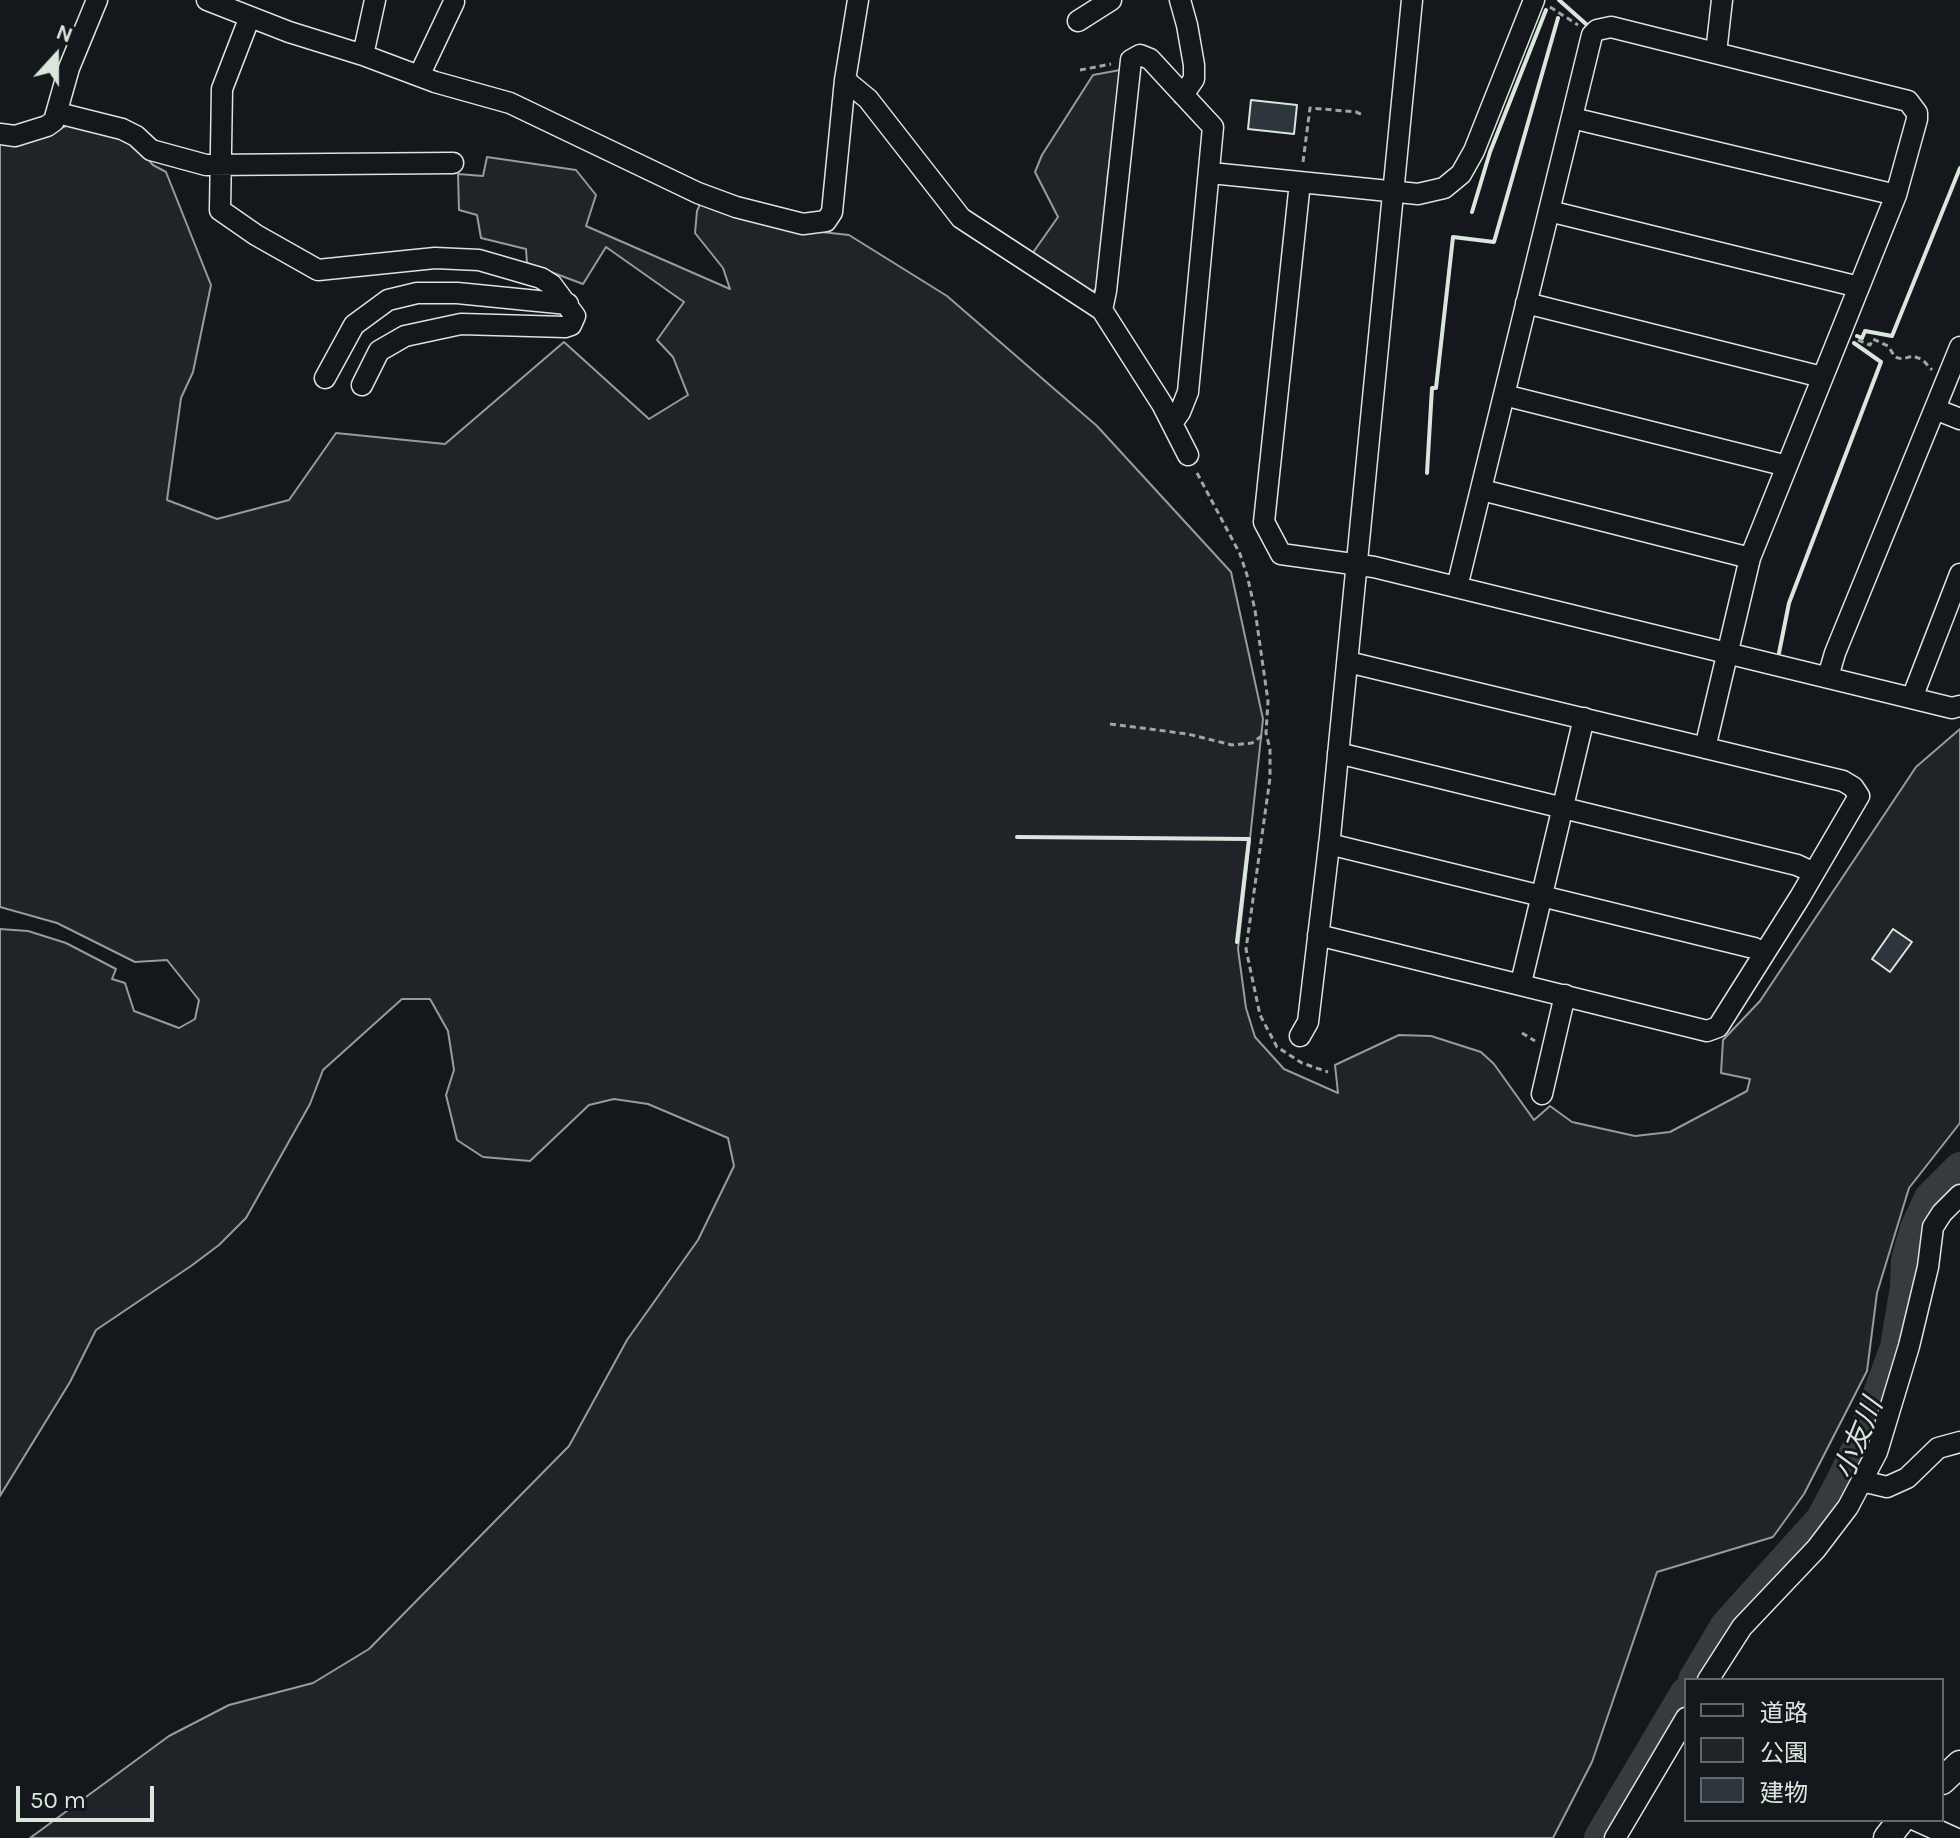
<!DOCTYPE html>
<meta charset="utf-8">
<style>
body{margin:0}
#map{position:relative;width:1960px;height:1838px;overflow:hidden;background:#14181c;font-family:Karla,"Noto Sans JP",sans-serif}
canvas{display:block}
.legend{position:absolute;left:1684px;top:1678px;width:260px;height:144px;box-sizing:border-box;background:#14181c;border:2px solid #626a69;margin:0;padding:10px 14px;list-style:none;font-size:24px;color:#d8e6dc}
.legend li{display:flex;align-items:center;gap:16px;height:40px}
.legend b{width:40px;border:2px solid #626a69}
.north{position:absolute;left:16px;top:16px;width:80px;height:80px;-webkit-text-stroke:6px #14181c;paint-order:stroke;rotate:21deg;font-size:22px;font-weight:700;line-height:32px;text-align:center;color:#d8e6dc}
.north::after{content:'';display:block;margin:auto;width:28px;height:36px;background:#d8e6dc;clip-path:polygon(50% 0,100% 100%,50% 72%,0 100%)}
.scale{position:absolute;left:16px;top:1786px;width:138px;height:36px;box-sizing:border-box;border:4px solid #d8e6dc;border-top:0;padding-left:10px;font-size:24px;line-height:28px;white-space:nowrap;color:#d8e6dc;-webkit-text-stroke:6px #14181c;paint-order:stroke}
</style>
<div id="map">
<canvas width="1960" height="1838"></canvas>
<ul class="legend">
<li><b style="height:10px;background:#14181c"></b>道路</li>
<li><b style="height:22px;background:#202428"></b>公園</li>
<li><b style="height:22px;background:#2c363c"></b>建物</li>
</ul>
<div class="north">N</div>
<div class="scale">50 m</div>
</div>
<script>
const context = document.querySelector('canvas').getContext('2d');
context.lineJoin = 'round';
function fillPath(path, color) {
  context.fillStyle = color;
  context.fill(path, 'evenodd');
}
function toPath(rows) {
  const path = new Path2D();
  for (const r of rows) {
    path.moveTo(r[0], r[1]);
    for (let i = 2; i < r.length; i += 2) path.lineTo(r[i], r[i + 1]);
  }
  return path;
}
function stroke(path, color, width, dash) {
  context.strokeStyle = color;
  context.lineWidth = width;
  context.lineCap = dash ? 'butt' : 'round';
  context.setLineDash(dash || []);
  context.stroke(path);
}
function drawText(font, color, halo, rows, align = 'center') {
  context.font = font + ' Karla,"Noto Sans JP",sans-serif';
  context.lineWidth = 6;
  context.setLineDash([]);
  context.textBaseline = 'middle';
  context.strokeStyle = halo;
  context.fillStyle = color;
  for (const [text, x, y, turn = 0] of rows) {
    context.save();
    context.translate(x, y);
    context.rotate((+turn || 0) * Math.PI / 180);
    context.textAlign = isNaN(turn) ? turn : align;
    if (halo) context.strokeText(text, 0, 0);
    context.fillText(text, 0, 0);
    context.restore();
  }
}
const green = toPath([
 [1120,70,1112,158,1108,173,1099,282,1095,290,1091,293,1032,254,1058,217,1035,172,1042,155,1093,75,1120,70],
 [69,125,121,134,136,146,153,165,166,172,211,285,193,372,181,398,167,500,217,519,289,500,336,433,445,444,564,342,649,419,688,395,673,357,657,340,684,302,606,247,583,284,527,263,526,249,481,238,477,215,459,210,458,174,483,176,487,157,576,170,596,195,586,226,730,289,723,268,695,233,697,211,702,200,785,228,849,235,947,296,1097,426,1231,572,1263,719,1238,949,1246,1008,1255,1037,1284,1069,1338,1093,1335,1065,1399,1035,1431,1036,1481,1052,1494,1064,1534,1120,1550,1106,1572,1122,1635,1136,1670,1132,1747,1091,1750,1079,1721,1073,1723,1040,1760,1001,1916,767,1960,729,1960,1123,1909,1188,1877,1293,1867,1371,1804,1494,1773,1537,1657,1572,1592,1762,1553,1838,30,1838,169,1736,229,1705,313,1683,369,1649,569,1446,627,1340,698,1240,734,1166,728,1138,648,1104,614,1099,589,1105,530,1161,483,1157,457,1140,446,1095,454,1070,448,1031,430,999,402,999,323,1070,310,1104,246,1218,219,1245,191,1266,96,1330,70,1382,0,1496,0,929,28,931,66,943,116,969,112,979,125,983,134,1011,179,1028,195,1019,199,1000,167,960,135,962,57,923,0,907,0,142,20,143,69,125]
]);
fillPath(green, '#202428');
stroke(green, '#939e99', 2);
stroke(toPath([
 [1694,1680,1726,1626,1822,1519,1843,1479,1863,1437,1896,1347,1906,1287,1907,1260,1916,1228,1930,1198,1960,1168],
 [1600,1838,1686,1693]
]), '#363b3e', 32);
const building = toPath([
 [1251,100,1297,105,1294,134,1248,129,1251,100],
 [1893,929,1912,942,1890,972,1872,959,1893,929]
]);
fillPath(building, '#2c363c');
stroke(building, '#d8e6dc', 2);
const minor = toPath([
 [207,0,289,32,363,55,435,82,510,103,698,193,736,207,803,224,826,221,832,212,845,80,858,0],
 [1180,0,1187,25,1194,65,1194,79,1183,95],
 [249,19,222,89,220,210,256,235,318,270,435,258,479,260,541,278,552,285,575,316,571,325,565,327,461,324,405,336,379,351,362,385],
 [1078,21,1111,0],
 [1716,53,1722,0],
 [363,55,375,0],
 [419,76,454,2],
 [845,80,868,99,961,218,1102,310,1162,404,1188,455],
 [58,113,122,129,136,136,151,150,206,165,453,163],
 [1572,118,1896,195],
 [0,134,15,136,47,126,54,121,69,68,97,0],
 [1211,173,1418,194,1444,188,1461,174,1474,151,1534,0],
 [1300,182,1264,522,1281,554,1374,567,1952,708,1960,706],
 [1549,211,1859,287],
 [1526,303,1822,377],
 [1102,310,1106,291,1131,60,1140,55,1150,59,1213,127,1188,392,1180,412,1172,423],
 [325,378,354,325,388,300,417,293,457,293,568,304],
 [1504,395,1787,466],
 [1935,409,1960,419],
 [1482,490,1750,558],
 [1457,587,1592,35,1597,30,1611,27,1908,101,1917,113,1917,119,1896,195,1750,558,1705,748],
 [1828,677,1835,653,1960,347],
 [1912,698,1960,574],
 [1338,753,1797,865,1814,873],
 [1329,844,1754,948,1764,953],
 [1318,935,1707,1031,1718,1027,1800,897,1859,796,1853,787,1843,781,1348,662],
 [1521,983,1584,718],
 [1300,1036,1308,1022,1330,837,1412,0],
 [1542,1094,1565,995],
 [1862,1481,1887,1487,1907,1478,1938,1448,1960,1442],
 [1708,1680,1742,1627,1816,1549,1848,1507,1877,1452,1909,1346,1928,1267,1933,1227,1942,1213,1960,1195],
 [1915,1820,1955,1838],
 [1615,1838,1686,1718]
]);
const major = toPath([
 [1942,1781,1960,1764],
 [1887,1838,1901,1820]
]);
stroke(minor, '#d8e6dc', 23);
stroke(major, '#d8e6dc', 29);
stroke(toPath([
 [1550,7,1578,25],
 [1080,70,1111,64],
 [1303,162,1310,108,1356,112,1363,115],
 [1858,340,1870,345,1873,339,1888,346,1895,357,1902,359,1913,356,1923,360,1932,370],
 [1197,473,1240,554,1247,575,1255,610,1268,701,1266,733,1270,749,1270,778,1246,949,1260,1015,1277,1047,1302,1063,1328,1072],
 [1110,724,1188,734,1232,745,1252,743,1266,733],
 [1522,1033,1535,1041]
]), '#9da8a2', 3, [6, 4]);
stroke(minor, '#14181c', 20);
stroke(major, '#14181c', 26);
stroke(toPath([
 [1559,0,1586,24],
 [1472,212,1490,152,1546,10],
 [1857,336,1862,338,1865,331,1892,336,1960,168],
 [1427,473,1432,388,1436,388,1453,237,1494,242,1558,18],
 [1779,653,1789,603,1881,362,1854,343],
 [1017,837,1249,839,1237,942]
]), '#d8e6dc', 4);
drawText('italic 28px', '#d8e6dc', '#14181c', [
 ["小友川",1859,1439,-68]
]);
</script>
